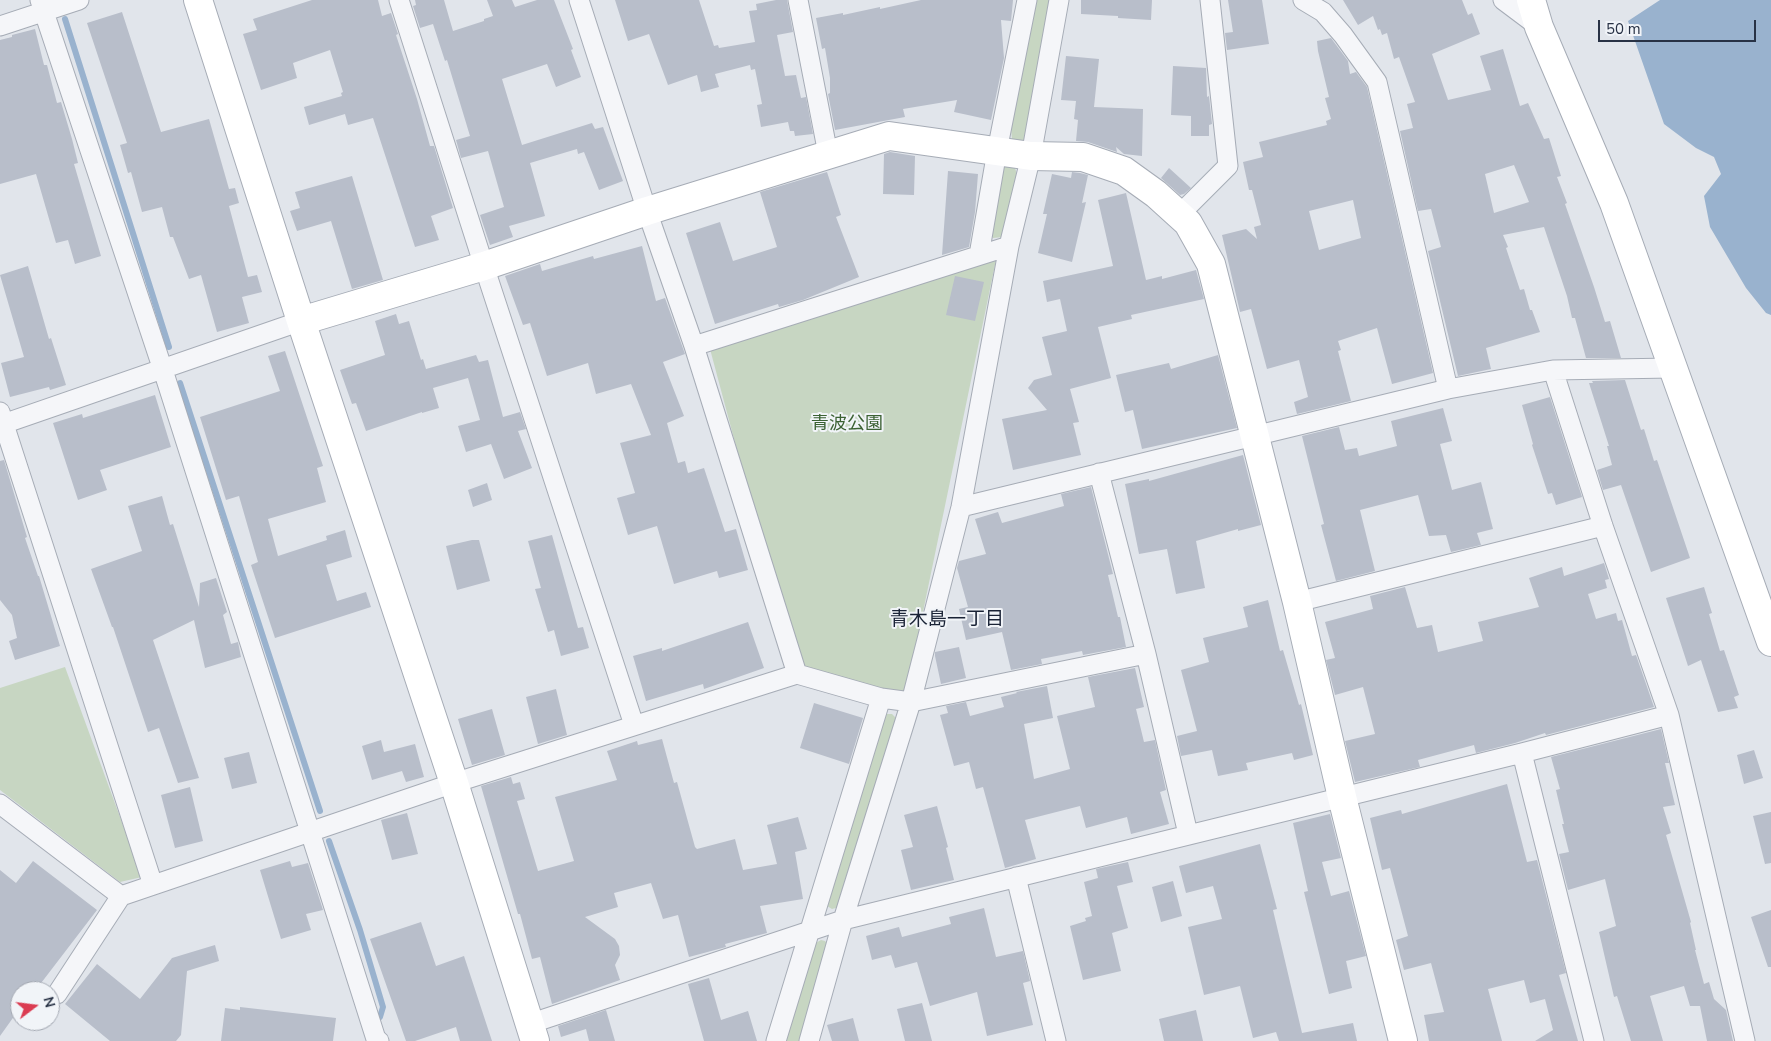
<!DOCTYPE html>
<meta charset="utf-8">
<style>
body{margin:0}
#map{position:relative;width:1771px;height:1041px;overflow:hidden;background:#e1e5eb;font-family:"Nunito Sans",sans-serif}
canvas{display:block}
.north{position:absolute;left:10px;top:981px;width:50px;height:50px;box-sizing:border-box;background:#f1f4f8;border:1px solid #a1a6b0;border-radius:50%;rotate:75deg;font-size:14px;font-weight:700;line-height:20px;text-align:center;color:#283245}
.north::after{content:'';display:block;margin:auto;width:18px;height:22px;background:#db3c52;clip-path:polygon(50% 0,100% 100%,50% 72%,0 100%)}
.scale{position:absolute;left:1598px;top:20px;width:158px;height:22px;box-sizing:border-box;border:2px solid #283245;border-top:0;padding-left:6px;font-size:15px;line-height:18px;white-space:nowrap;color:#283245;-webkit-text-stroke:4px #f1f4f8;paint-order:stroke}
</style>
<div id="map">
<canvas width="1771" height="1041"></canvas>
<div class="north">N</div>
<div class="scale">50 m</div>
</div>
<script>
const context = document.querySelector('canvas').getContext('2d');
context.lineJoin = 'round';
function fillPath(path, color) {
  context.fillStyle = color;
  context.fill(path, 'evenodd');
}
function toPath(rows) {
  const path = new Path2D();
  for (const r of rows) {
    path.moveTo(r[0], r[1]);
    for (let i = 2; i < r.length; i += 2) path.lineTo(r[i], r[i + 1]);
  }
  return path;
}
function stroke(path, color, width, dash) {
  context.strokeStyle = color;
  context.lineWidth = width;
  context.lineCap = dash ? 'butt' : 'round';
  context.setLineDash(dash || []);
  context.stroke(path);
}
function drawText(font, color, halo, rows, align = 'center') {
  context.font = font + ' "Nunito Sans","Noto Sans JP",sans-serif';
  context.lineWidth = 4;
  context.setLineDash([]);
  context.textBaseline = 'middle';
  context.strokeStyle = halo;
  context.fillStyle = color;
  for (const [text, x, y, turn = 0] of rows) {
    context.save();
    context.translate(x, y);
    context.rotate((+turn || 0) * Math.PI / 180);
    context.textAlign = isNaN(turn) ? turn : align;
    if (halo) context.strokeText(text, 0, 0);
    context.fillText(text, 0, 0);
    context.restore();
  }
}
fillPath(toPath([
 [1035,0,1053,0,1027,140,1017,143,1012,139,1011,129],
 [1013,162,1018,177,1003,237,993,238,989,233,1001,166],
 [996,260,919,631,903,694,795,667,710,349],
 [65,667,142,877,120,882,0,790,0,688],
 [881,714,892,714,897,719,843,906,832,909,827,906],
 [821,940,825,941,831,948,803,1041,785,1041,814,944]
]), '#c7d6c2');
fillPath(toPath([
 [1660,0,1771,0,1771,315,1766,313,1746,288,1710,227,1704,196,1721,174,1714,157,1696,148,1664,124,1628,21]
]), '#99b2ce');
stroke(toPath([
 [65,19,169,347],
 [180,383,320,811],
 [329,841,360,930,383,1007,380,1017]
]), '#99b2ce', 6);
fillPath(toPath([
 [312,0,378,0,382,16,391,13,398,34,396,35,417,99,430,146,434,146,453,208,431,216,439,240,415,247,373,118,348,125,345,114,309,125,304,107,342,96,341,93,343,92,330,50,293,63,297,78,261,90,243,34,257,30,253,19],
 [415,0,444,0,453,31,484,21,484,19,493,16,487,0,512,0,515,7,537,0,554,0,573,49,571,50,581,77,556,87,547,64,502,79,522,145,592,123,595,129,603,127,623,181,599,190,584,152,578,154,577,149,530,163,545,216,509,226,513,237,490,245,480,215,504,207,488,151,461,158,456,140,470,136,447,60,445,61,433,24,420,28,413,6,416,5],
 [615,0,699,0,714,46,718,45,719,48,755,42,749,11,757,10,756,4,776,0,787,0,793,32,777,35,785,76,796,75,801,98,806,97,813,134,795,136,794,131,790,131,788,122,761,127,757,105,762,104,755,69,751,70,750,65,715,74,719,87,701,92,697,75,668,85,649,34,628,41],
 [921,0,1013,0,1011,21,1001,20,1004,58,991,120,954,112,957,100,903,109,905,117,835,130,828,94,830,93,830,78,825,48,822,49,816,18,843,13,843,15,880,7,880,9],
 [1081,0,1152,0,1151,20,1118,18,1118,16,1081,14],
 [1228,0,1262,0,1269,44,1227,50,1225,33,1233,32],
 [1343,0,1462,0,1468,15,1472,13,1480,34,1432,54,1448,100,1491,90,1480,56,1503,49,1520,106,1528,103,1544,139,1549,138,1561,176,1557,177,1567,203,1565,204,1594,287,1605,322,1610,321,1621,358,1586,358,1575,318,1572,318,1567,296,1544,227,1503,235,1508,247,1506,248,1520,290,1524,289,1530,310,1532,310,1540,332,1486,348,1491,369,1458,376,1428,251,1441,247,1431,209,1418,211,1400,131,1413,128,1407,104,1415,102,1399,57,1394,59,1387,33,1382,35,1380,29,1378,30,1373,16,1358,25],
 [1514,165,1529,202,1494,213,1485,174],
 [122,12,161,132,209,119,229,189,235,188,239,203,229,206,248,277,257,275,262,292,242,297,249,323,217,332,201,275,189,279,173,237,170,237,162,207,142,212,131,172,128,173,120,145,127,143,87,23],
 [35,29,44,65,47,65,57,103,61,102,72,139,78,163,74,164,101,256,75,264,68,240,56,243,36,174,0,184,0,40,12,37,12,35],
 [1331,38,1348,61,1350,74,1356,72,1367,87,1433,373,1392,384,1377,328,1338,341,1341,350,1338,351,1351,401,1297,414,1294,402,1308,397,1299,360,1267,369,1251,309,1240,312,1222,235,1246,229,1257,239,1254,227,1261,225,1252,190,1249,190,1243,162,1263,157,1259,142,1327,125,1326,121,1331,119,1325,98,1329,97,1318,51,1317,41],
 [1353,200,1361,238,1319,250,1309,211],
 [1066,56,1099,59,1094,107,1143,109,1142,156,1124,154,1116,147,1117,152,1088,142,1076,141,1078,120,1074,119,1076,101,1061,100],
 [1173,66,1206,68,1207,97,1209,96,1212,124,1209,125,1209,136,1191,136,1191,116,1171,115],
 [890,152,915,156,914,195,883,194,884,154],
 [1169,168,1191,188,1184,194,1180,195,1161,178],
 [948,171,978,174,975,212,969,247,942,255],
 [827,172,841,215,836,217,859,277,803,300,779,307,778,304,715,324,686,233,720,222,733,261,777,247,760,192],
 [1072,172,1080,173,1088,175,1082,203,1086,202,1072,262,1038,253,1047,214,1043,214,1052,174,1071,178],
 [352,176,383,280,352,289,331,221,297,231,290,211,300,208,295,192],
 [1126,193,1146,280,1162,276,1162,279,1196,270,1204,299,1131,315,1132,319,1098,327,1111,378,1070,389,1079,422,1073,423,1081,455,1013,470,1002,419,1047,410,1028,388,1034,380,1052,375,1042,337,1067,331,1060,299,1047,302,1043,281,1113,266,1098,200],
 [642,246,656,301,665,298,685,354,663,362,684,416,667,423,678,463,685,461,688,473,704,468,725,532,736,529,748,570,719,578,717,571,674,584,657,526,628,535,617,498,635,493,620,443,651,435,631,384,596,394,588,363,547,376,530,323,523,325,505,276,540,264,542,271,593,256,594,259],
 [28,266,49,339,51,338,66,385,50,390,49,387,10,397,1,363,24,357,0,275],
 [955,276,984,282,975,321,946,315],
 [396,314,399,324,409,321,421,360,423,359,426,369,476,355,479,362,488,360,503,417,520,412,526,429,518,431,532,468,504,479,491,444,466,452,458,426,480,420,468,378,433,388,439,408,422,413,422,412,366,431,356,403,352,404,340,370,385,355,375,321],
 [285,351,323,466,317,468,326,502,268,519,278,556,327,540,326,536,345,530,352,557,326,565,337,601,366,592,371,607,275,638,251,565,258,562,239,496,226,500,200,417,280,391,268,356],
 [1218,355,1237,428,1142,449,1133,410,1125,412,1116,375,1169,363,1171,369],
 [1625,380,1641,430,1644,429,1654,461,1657,460,1690,558,1651,572,1621,485,1603,490,1597,470,1612,465,1607,446,1609,446,1589,383,1593,383,1592,381],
 [155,395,171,447,100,470,107,490,78,500,53,423,82,414,83,418],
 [1550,397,1582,497,1556,505,1552,493,1548,494,1532,445,1533,444,1522,405],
 [1443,408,1452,441,1440,444,1452,490,1481,482,1493,529,1477,533,1481,545,1451,552,1446,535,1429,536,1418,495,1360,510,1375,571,1336,581,1321,525,1324,524,1302,436,1339,427,1345,450,1357,448,1359,456,1397,446,1391,421],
 [1243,455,1261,525,1238,531,1238,529,1196,541,1205,588,1176,594,1167,549,1139,554,1125,484,1149,479,1149,481],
 [4,460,27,537,25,538,38,576,39,576,60,646,15,660,9,641,17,638,12,615,0,600,0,461],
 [487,483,492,500,473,507,468,490],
 [1091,487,1113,574,1108,575,1118,617,1120,617,1126,647,1083,655,1082,651,1041,659,1042,664,1011,670,1002,632,966,640,959,609,968,607,957,568,959,561,986,554,975,519,998,512,1002,523,1064,506,1061,494],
 [162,496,170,525,173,524,199,607,200,583,216,578,227,612,223,615,231,644,238,642,241,657,205,668,194,620,153,640,199,778,178,783,159,728,148,732,113,627,112,627,91,569,142,551,128,506],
 [552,535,578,628,583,627,589,648,561,656,554,630,548,632,535,589,541,588,528,541],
 [472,540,479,540,490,581,457,590,446,546],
 [1604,563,1609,579,1605,580,1607,588,1588,594,1596,619,1616,613,1618,621,1622,620,1632,656,1636,655,1654,707,1546,735,1545,733,1515,743,1476,753,1474,745,1418,760,1420,767,1355,782,1345,741,1375,734,1363,687,1335,695,1326,660,1335,658,1325,622,1373,609,1370,596,1405,587,1417,628,1432,625,1438,652,1483,641,1478,622,1539,607,1529,578,1562,567,1564,576],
 [1704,587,1712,613,1709,614,1720,651,1724,650,1739,695,1734,697,1738,708,1718,712,1701,660,1688,666,1666,598],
 [1268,600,1280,651,1283,650,1299,705,1301,704,1313,755,1294,760,1292,753,1246,763,1248,770,1218,776,1212,750,1181,756,1177,736,1197,731,1181,670,1209,662,1203,638,1248,627,1243,607],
 [748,622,764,668,704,689,703,684,646,701,633,656,662,648,662,651],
 [959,647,966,678,941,684,935,656,935,652],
 [1135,668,1144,707,1136,709,1144,742,1155,740,1166,790,1160,792,1169,824,1131,834,1127,817,1086,828,1080,806,1025,820,1036,859,1005,868,983,787,976,789,969,762,954,766,940,715,948,713,946,706,966,702,970,716,1004,707,1001,697,1017,693,1016,692,1047,686,1053,718,1024,724,1034,779,1070,769,1057,716,1095,707,1088,677],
 [556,689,567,735,538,744,526,697],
 [814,703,863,718,849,764,800,748],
 [492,709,505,755,472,765,458,719],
 [1661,729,1669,763,1665,763,1675,805,1663,807,1671,833,1666,835,1691,922,1690,923,1696,950,1695,950,1704,984,1709,982,1714,999,1726,1010,1733,1041,1707,1041,1700,1006,1690,1006,1684,986,1650,996,1663,1041,1631,1041,1617,996,1614,997,1599,932,1616,926,1605,879,1568,890,1559,854,1569,852,1562,824,1564,824,1556,790,1560,789,1551,757],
 [662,739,674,783,677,782,695,847,697,849,735,839,743,870,777,864,767,825,798,817,807,849,795,852,803,899,760,906,767,933,725,944,726,947,689,957,678,915,663,919,651,883,614,893,618,907,585,917,615,939,619,946,620,955,615,965,620,980,552,1004,540,957,532,959,520,914,518,914,481,786,511,777,513,784,520,782,525,799,517,801,538,871,574,861,555,797,617,780,607,751,637,741,638,745],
 [381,740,384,752,415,744,424,777,406,782,402,771,372,780,362,746],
 [1754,750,1763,778,1744,784,1737,755],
 [249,752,257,783,232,789,224,758],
 [1507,784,1527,862,1537,860,1566,973,1559,975,1578,1041,1535,1041,1553,1030,1545,999,1530,1003,1524,980,1488,989,1502,1041,1429,1041,1424,1015,1444,1012,1431,963,1404,970,1396,940,1408,936,1390,868,1382,870,1370,818,1401,810,1402,814],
 [190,787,203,841,175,848,161,795],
 [937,806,948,847,946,848,954,880,911,890,901,850,913,847,904,815],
 [1771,812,1771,863,1765,864,1753,816],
 [407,813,418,854,392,860,381,820],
 [1330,814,1341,858,1322,862,1331,896,1349,891,1366,956,1346,961,1352,988,1329,994,1304,892,1308,891,1293,823],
 [1260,844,1277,909,1273,910,1302,1033,1353,1023,1357,1041,1279,1041,1276,1032,1253,1038,1240,986,1204,995,1188,927,1222,919,1213,886,1186,893,1179,866],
 [33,861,97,910,35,991,20,991,20,1008,0,1036,0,870,16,883],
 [290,861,292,867,308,863,323,910,306,914,311,930,281,939,260,870],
 [1128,862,1133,882,1117,886,1128,928,1112,933,1121,971,1083,980,1070,926,1086,921,1085,918,1092,916,1084,882,1098,878,1096,869],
 [1173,881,1182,916,1161,922,1152,887],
 [984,908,996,957,1023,951,1030,981,1023,983,1033,1025,987,1036,977,992,930,1006,917,962,895,968,891,955,872,960,866,936,899,927,902,937,951,924,949,917],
 [1771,910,1771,967,1768,967,1751,917],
 [421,922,436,966,464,956,492,1041,460,1041,456,1027,415,1041,406,1041,370,939],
 [215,945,219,961,187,971,181,1035,176,1041,110,1041,65,1004,97,964,140,999,172,958],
 [709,978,721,1020,748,1011,757,1041,704,1041,688,984],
 [922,1003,932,1041,905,1041,897,1009],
 [240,1007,336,1018,333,1041,221,1041,225,1008,240,1010],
 [606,1010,615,1041,589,1041,586,1029,561,1037,558,1026],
 [1196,1010,1203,1041,1164,1041,1159,1019],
 [853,1018,859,1041,832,1041,827,1025]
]), '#b8beca');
const street = toPath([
 [40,0,163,370,376,1039,379,1041],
 [399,0,484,266,634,725],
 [579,0,647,211,694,346],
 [798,0,828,154],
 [1303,0,1323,12,1343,35,1377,82,1448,389],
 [1503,0,1539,27],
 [0,26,79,0],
 [1179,215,1228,166,1210,0],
 [979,255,997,151,1027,0],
 [1553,370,1603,526,1669,715,1745,1041],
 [0,412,153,885],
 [0,425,301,321],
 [1099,473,1146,654,1188,834],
 [961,507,1448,389,1553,370,1672,368],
 [1297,602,1603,526],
 [797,674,694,346,1009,246],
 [1522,753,1594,1041],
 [0,804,121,896,454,783,797,674,881,698,911,702,1146,654],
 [1016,877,1056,1041],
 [57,994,121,896],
 [529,1024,843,920,1522,753,1669,715],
 [776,1041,881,698],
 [809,1041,843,920,911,702,961,507,1009,246,1031,156,1059,0]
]);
const secondary = toPath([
 [198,0,301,321,454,783,535,1041],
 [1531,0,1539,27,1614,203,1771,642],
 [301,321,484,266,647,211,889,136,1031,156,1083,157,1124,171,1156,194,1188,223,1211,264,1297,602,1342,797,1403,1041]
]);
stroke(street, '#a6acb6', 21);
stroke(secondary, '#a6acb6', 30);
stroke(street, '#f5f6f9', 19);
stroke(secondary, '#fff', 28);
drawText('18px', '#3c6234', '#f1f4f8', [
 ["青波公園",847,425]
]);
drawText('19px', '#1a2336', '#f1f4f8', [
 ["青木島一丁目",947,620]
]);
</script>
